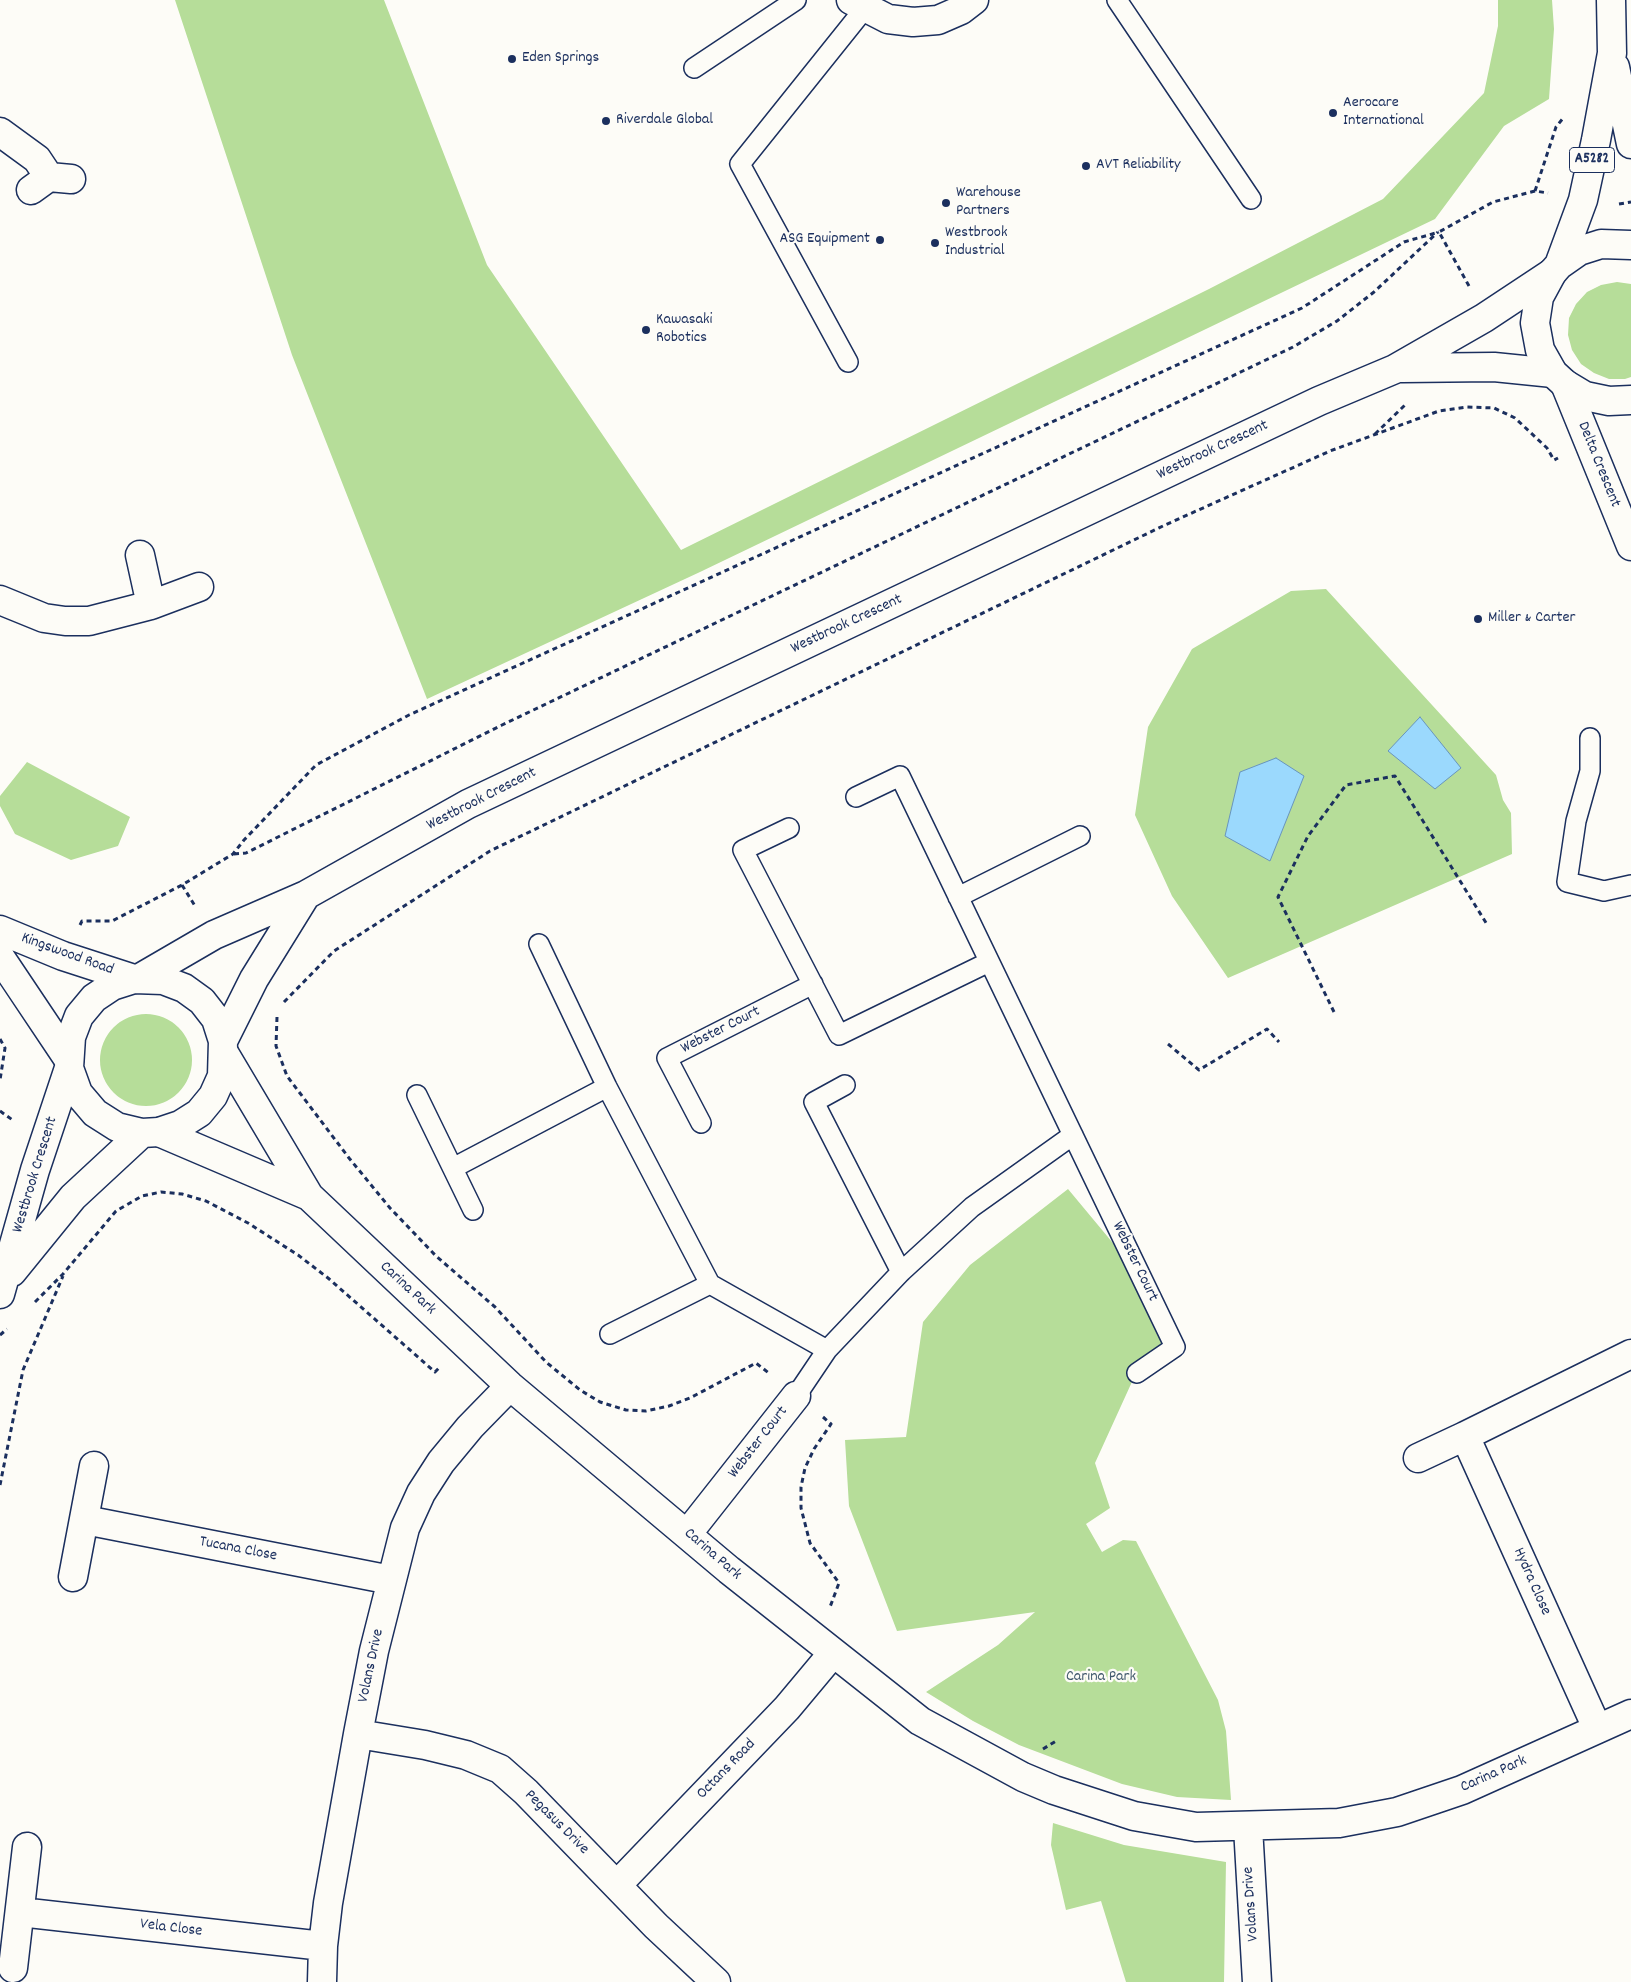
<!DOCTYPE html>
<style>
body{margin:0}
canvas{display:block;background:#fdfcf7}
</style>
<canvas width="1631" height="1982"></canvas>
<script>
const context = document.querySelector('canvas').getContext('2d');
context.lineJoin = 'round';
function fillPath(path, color) {
  context.fillStyle = color;
  context.fill(path, 'evenodd');
}
function toPath(rows) {
  const path = new Path2D();
  for (const r of rows) {
    if (r.length === 3) {
      path.moveTo(r[0] + r[2], r[1]);
      path.arc(r[0], r[1], r[2], 0, 2 * Math.PI);
      continue;
    }
    path.moveTo(r[0], r[1]);
    for (let i = 2; i < r.length; i += 2) path.lineTo(r[i], r[i + 1]);
  }
  return path;
}
function stroke(path, color, width, dash) {
  context.strokeStyle = color;
  context.lineWidth = width;
  context.lineCap = dash ? 'butt' : 'round';
  context.setLineDash(dash || []);
  context.stroke(path);
}
function drawText(font, color, halo, rows, align = 'center') {
  context.font = font + ' Dekko,sans-serif';
  context.lineWidth = 4.5;
  context.setLineDash([]);
  context.textBaseline = 'middle';
  context.strokeStyle = halo;
  context.fillStyle = color;
  for (const [text, x, y, turn = 0] of rows) {
    context.save();
    context.translate(x, y);
    context.rotate((+turn || 0) * Math.PI / 180);
    context.textAlign = isNaN(turn) ? turn : align;
    if (halo) context.strokeText(text, 0, 0);
    context.fillText(text, 0, 0);
    context.restore();
  }
}
fillPath(toPath([
 [175,0,384,0,487,265,681,550,1209,289,1383,199,1484,93,1498,26,1498,0,1552,0,1554,29,1549,99,1504,126,1435,219,700,572,427,699,292,355],
 [1617,282,1631,284,1631,377,1625,379,1609,379,1594,373,1581,364,1572,350,1568,335,1569,318,1576,304,1587,292,1601,285],
 [1326,589,1496,775,1503,800,1511,813,1512,854,1228,978,1172,896,1135,815,1148,727,1192,649,1291,591],
 [27,762,130,817,118,846,71,860,15,834,0,806,0,796],
 [146,1060,46],
 [1068,1189,1142,1278,1175,1347,1136,1373,1095,1463,1110,1508,1086,1524,1102,1552,1123,1540,1136,1541,1218,1700,1226,1731,1231,1800,1177,1797,1122,1784,1019,1745,973,1721,926,1692,998,1645,1035,1612,897,1631,849,1506,845,1440,906,1437,923,1322,970,1265],
 [1053,1823,1124,1845,1226,1862,1224,1982,1126,1982,1101,1901,1066,1910,1051,1845]
]), '#b6dd99');
const water = toPath([
 [1420,717,1461,768,1435,789,1388,751,1420,717],
 [1276,758,1304,776,1270,861,1225,836,1240,772,1276,758]
]);
fillPath(water, '#9bd9fd');
stroke(water, '#6895bd', 1);
const lane = toPath([
 [1117,0,1251,199],
 [694,68,796,0],
 [848,362,740,164,865,8],
 [1590,738,1590,771,1576,821,1567,882,1604,891,1631,885],
 [856,797,900,776,1175,1347,1137,1373],
 [789,828,743,850,839,1035,989,962],
 [958,897,1080,836],
 [539,944,607,1087,710,1284,827,1350],
 [845,1085,814,1102,901,1272],
 [417,1095,473,1210],
 [701,1123,667,1058,813,984],
 [453,1168,607,1087],
 [610,1334,710,1284],
 [796,1396,827,1350,901,1272,972,1207,1073,1135]
]);
const street = toPath([
 [851,0,888,19,913,22,938,20,961,10,974,0],
 [0,132,37,159,49,177],
 [31,190,49,177,71,179],
 [1565,384,1631,546],
 [140,555,151,605,199,587],
 [0,600,44,618,65,621,89,621,151,605],
 [0,930,63,956,134,979],
 [0,957,69,1060],
 [224,1053,309,1196,510,1386,729,1570,920,1721,1023,1777,1054,1790,1134,1816,1196,1827,1339,1823,1397,1812,1462,1790,1631,1714],
 [159,1132,309,1196],
 [1418,1458,1465,1436],
 [85,1520,391,1580],
 [688,1533,796,1396],
 [73,1577,94,1466],
 [1597,1728,1465,1436,1631,1354],
 [358,1734,425,1745,466,1755,500,1769,526,1792,656,1926,716,1982],
 [1248,1827,1257,1982],
 [617,1885,787,1708,833,1653],
 [20,1912,323,1946],
 [13,1968,27,1847],
 [322,1982,323,1946,328,1903,358,1734,374,1651,405,1528,421,1493,441,1462,470,1427,510,1386]
]);
const secondary = toPath([
 [1402,368,1494,367,1553,373],
 [140,978,214,935,306,895,468,804,1319,401,1395,369,1484,318,1552,273],
 [223,1041,254,979,306,895],
 [12,1272,73,1197,142,1133],
 [0,1294,35,1170,69,1068,71,1037,79,1016,94,998,112,986,134,979,163,980,184,988,202,1001,216,1019,223,1041,222,1076,213,1096,199,1113,180,1125,159,1132,142,1133,117,1127,95,1113,78,1093,69,1068]
]);
const primary = toPath([
 [1615,67,1631,144],
 [1631,245,1601,244,1579,251,1559,265,1552,273,1539,297,1535,323,1540,350,1553,373,1565,384,1585,396,1609,401,1631,400],
 [1559,265,1583,200,1596,140,1612,53,1611,0]
]);
stroke(lane, '#1b2f5e', 22);
stroke(street, '#1b2f5e', 31);
stroke(secondary, '#1b2f5e', 31);
stroke(primary, '#1b2f5e', 31);
stroke(toPath([
 [1535,191,1556,127,1564,117],
 [1619,204,1631,202],
 [1469,286,1439,232,1493,202,1535,191,1548,193],
 [1375,434,1405,405],
 [234,854,246,853,502,725,1293,347,1337,321,1374,292,1438,232],
 [182,885,195,906],
 [80,925,82,921,112,921,182,885,233,854,244,840,316,765,409,715,1302,308,1404,242,1439,232],
 [284,1002,334,951,490,851,1165,525,1330,451,1439,411,1467,407,1494,408,1515,418,1547,448,1554,460,1558,458],
 [1334,1012,1278,897,1308,836,1346,785,1395,776,1488,926],
 [277,1017,276,1046,287,1076,349,1158,390,1208,436,1256,495,1307,546,1362,580,1390,600,1402,626,1410,646,1411,669,1406,690,1398,756,1363,770,1374],
 [0,1039,5,1048,0,1080],
 [1168,1044,1199,1070,1267,1029,1279,1042],
 [0,1111,14,1121],
 [35,1302,63,1274,116,1211,142,1196,161,1192,182,1194,206,1201,248,1223,298,1255,328,1278,435,1372,439,1368],
 [0,1335,7,1329],
 [823,1417,831,1424,814,1449,805,1468,801,1487,801,1508,810,1543,839,1583,830,1607],
 [0,1485,23,1370,63,1276],
 [1043,1749,1056,1741]
]), '#1b2f5e', 3, [5, 4]);
stroke(lane, '#fdfcf7', 19);
stroke(street, '#fdfcf7', 28);
stroke(secondary, '#fdfcf7', 28);
stroke(primary, '#fdfcf7', 28);
for (const [x, y, r, color] of [
 [512,59,5,"#1b2f5e"],
 [1333,113,5,"#1b2f5e"],
 [606,121,5,"#1b2f5e"],
 [1086,166,5,"#1b2f5e"],
 [946,203,5,"#1b2f5e"],
 [880,240,5,"#1b2f5e"],
 [935,243,5,"#1b2f5e"],
 [646,330,5,"#1b2f5e"],
 [1478,619,5,"#1b2f5e"]
]) {
  const dot = new Path2D();
  dot.arc(x, y, r, 0, 2 * Math.PI);
  context.fillStyle = color;
  context.fill(dot);
  stroke(dot, '#fdfcf7', 2);
}
for (const [x, y, w] of [
 [1592,160,45]
]) {
  const box = new Path2D();
  box.roundRect(x - w / 2, y - 12.5, w, 25, 4);
  context.fillStyle = '#fdfcf7';
  context.fill(box);
  stroke(box, '#1b2f5e', 1);
}
drawText('bold 15px', '#1b2f5e', null, [
 ["A5282",1592,160]
]);
drawText('16px', '#1b2f5e', '#fdfcf7', [
 ["Eden Springs",522,59],
 ["Aerocare",1343,104],
 ["International",1343,122],
 ["Riverdale Global",616,121],
 ["AVT Reliability",1096,166],
 ["Warehouse",956,194],
 ["Partners",956,212],
 ["Westbrook",945,234],
 ["Industrial",945,252],
 ["ASG Equipment",870,240,"right"],
 ["Kawasaki",656,321],
 ["Robotics",656,339],
 ["Miller & Carter",1488,619]
], 'left');
drawText('16px', '#1b2f5e', '#fdfcf7', [
 ["Westbrook Crescent",1213,451,-25],
 ["Delta Crescent",1598,465,68],
 ["Westbrook Crescent",847,625,-25],
 ["Westbrook Crescent",482,800,-27],
 ["Kingswood Road",67,955,20],
 ["Webster Court",721,1031,-27],
 ["Westbrook Crescent",36,1175,-73],
 ["Webster Court",1134,1262,64],
 ["Carina Park",407,1289,43],
 ["Webster Court",759,1443,-52],
 ["Tucana Close",238,1550,11],
 ["Carina Park",712,1555,41],
 ["Hydra Close",1531,1582,66],
 ["Volans Drive",372,1666,-78],
 ["Octans Road",727,1770,-46],
 ["Carina Park",1494,1775,-24],
 ["Pegasus Drive",556,1823,45],
 ["Volans Drive",1252,1904,-94],
 ["Vela Close",171,1929,7]
]);
drawText('16px', '#425a6d', '#fdfcf7', [
 ["Carina Park",1101,1678]
]);
</script>
